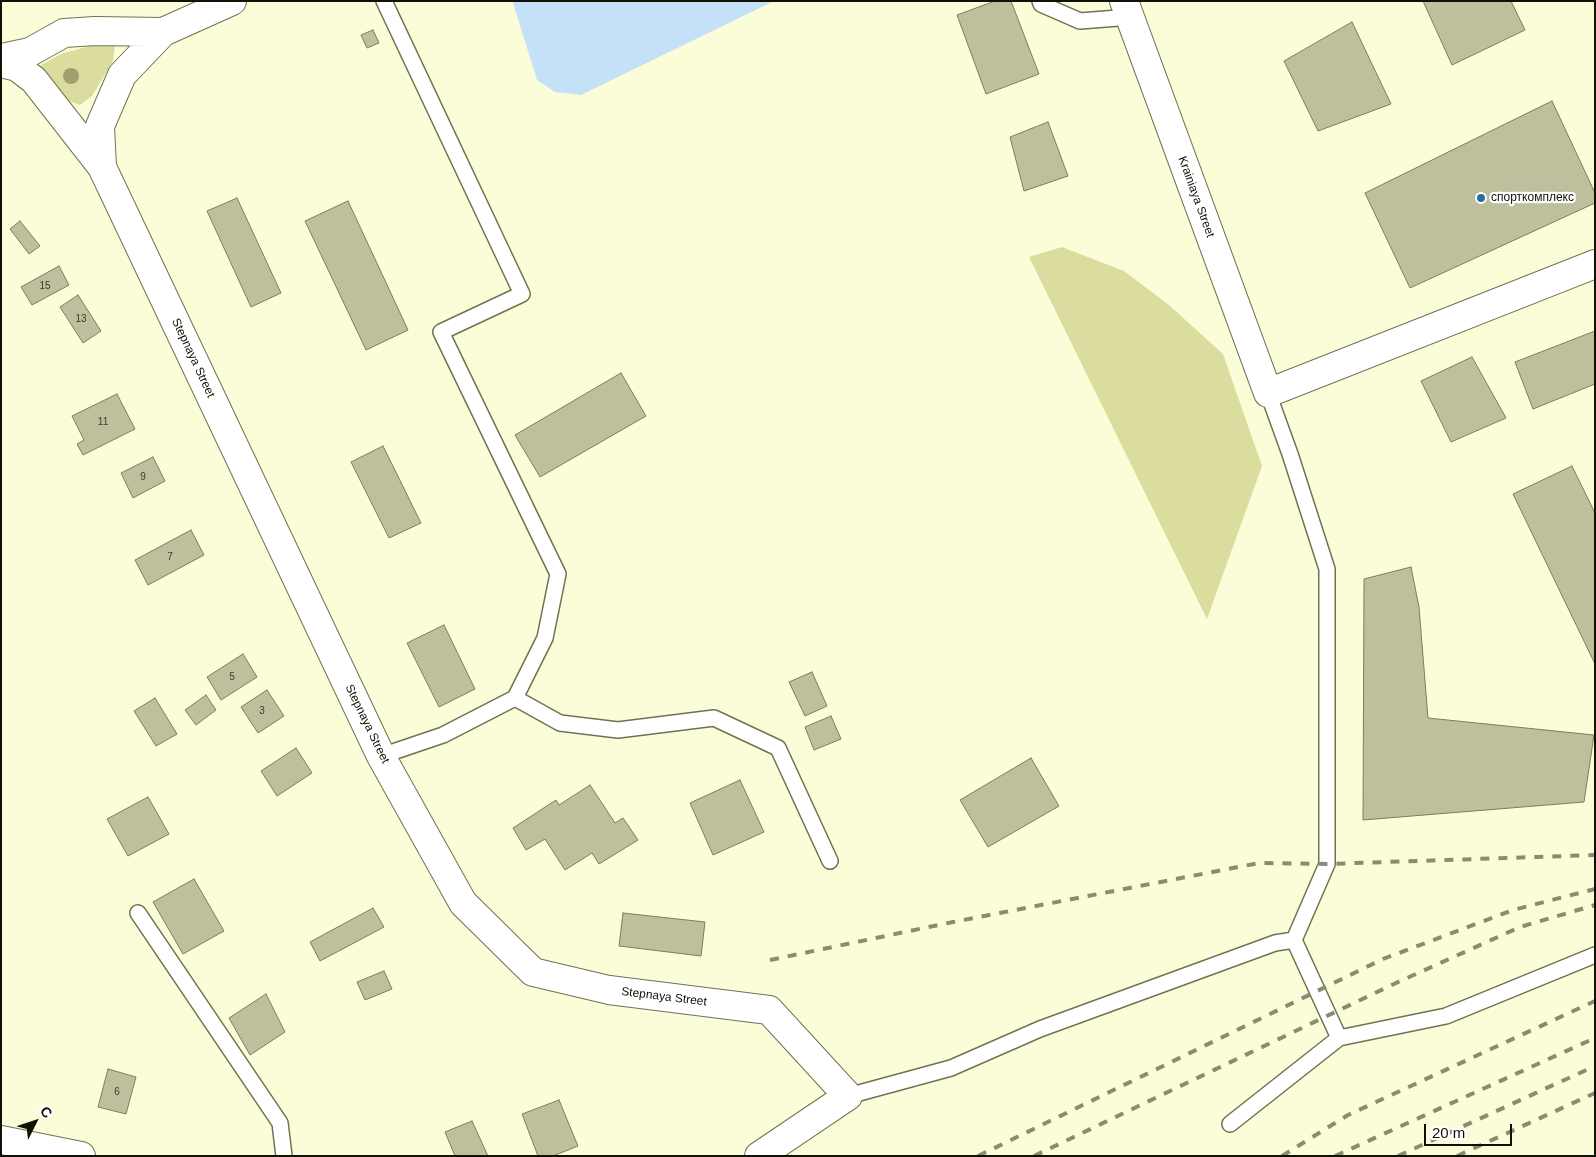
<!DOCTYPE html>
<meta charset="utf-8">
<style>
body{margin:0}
#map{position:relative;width:1596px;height:1157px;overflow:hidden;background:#fbfdd9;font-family:Helvetica,sans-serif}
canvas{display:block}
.frame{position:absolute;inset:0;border:2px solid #101005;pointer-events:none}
.north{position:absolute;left:10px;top:1097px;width:50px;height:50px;-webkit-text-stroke:4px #fff;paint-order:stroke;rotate:49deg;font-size:14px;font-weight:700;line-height:20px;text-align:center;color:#101005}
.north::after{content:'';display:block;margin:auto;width:18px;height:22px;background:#101005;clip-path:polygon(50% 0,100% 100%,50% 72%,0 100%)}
.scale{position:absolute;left:1424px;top:1124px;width:88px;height:22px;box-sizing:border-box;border:2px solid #101005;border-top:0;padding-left:6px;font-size:15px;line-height:18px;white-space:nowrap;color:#101005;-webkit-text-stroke:4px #fff;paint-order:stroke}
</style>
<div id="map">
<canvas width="1596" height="1157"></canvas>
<div class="frame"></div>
<div class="north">С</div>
<div class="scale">20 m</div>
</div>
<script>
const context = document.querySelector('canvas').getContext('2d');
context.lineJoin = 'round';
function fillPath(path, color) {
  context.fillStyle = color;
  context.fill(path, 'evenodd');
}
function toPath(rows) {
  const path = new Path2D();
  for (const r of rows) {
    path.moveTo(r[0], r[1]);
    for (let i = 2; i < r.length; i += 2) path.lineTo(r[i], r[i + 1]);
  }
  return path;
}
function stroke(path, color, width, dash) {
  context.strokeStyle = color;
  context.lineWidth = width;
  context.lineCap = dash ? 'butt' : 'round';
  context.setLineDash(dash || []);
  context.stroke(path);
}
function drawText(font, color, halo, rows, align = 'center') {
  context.font = font + ' Helvetica,sans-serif';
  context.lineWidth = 4.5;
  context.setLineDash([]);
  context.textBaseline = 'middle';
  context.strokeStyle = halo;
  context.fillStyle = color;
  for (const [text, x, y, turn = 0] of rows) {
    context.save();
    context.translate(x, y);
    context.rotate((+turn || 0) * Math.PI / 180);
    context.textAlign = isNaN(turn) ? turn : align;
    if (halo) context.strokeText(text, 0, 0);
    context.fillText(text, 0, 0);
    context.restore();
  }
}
fillPath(toPath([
 [103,42,115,46,113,61,92,96,80,105,61,98,40,75,41,65,61,54],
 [1062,247,1124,271,1169,305,1223,354,1262,466,1207,619,1029,257]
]), '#dadd9e');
fillPath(toPath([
 [514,1,774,1,581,95,555,92,537,80,513,3]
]), '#c4e1f8');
const building = toPath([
 [995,1,1011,1,1039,74,986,94,957,15,995,1],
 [1423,1,1511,1,1525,30,1452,65,1423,1],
 [1352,22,1391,104,1318,131,1284,61,1352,22],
 [373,30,379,43,367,48,361,35,373,30],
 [1552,101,1595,193,1595,203,1410,288,1365,193,1552,101],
 [1048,122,1068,176,1024,191,1010,137,1048,122],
 [237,198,281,293,251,307,207,211,237,198],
 [348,201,408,330,366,350,305,221,348,201],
 [20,221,40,246,29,254,10,229,20,221],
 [59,266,69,285,32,305,21,287,59,266],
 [78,295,101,331,83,343,60,307,78,295],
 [1595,331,1595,384,1533,409,1515,362,1595,331],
 [1472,357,1506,418,1451,442,1421,381,1472,357],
 [621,373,646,416,540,477,515,435,621,373],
 [117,394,135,429,83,455,77,444,84,440,72,416,117,394],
 [383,446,421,523,389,538,351,462,383,446],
 [153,457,165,481,133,498,121,473,153,457],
 [1572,466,1595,513,1595,664,1513,494,1572,466],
 [191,530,204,555,148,585,135,560,191,530],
 [1411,567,1419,607,1428,718,1594,735,1584,802,1363,820,1364,579,1411,567],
 [444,625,475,689,439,707,407,643,444,625],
 [243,654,257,677,221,700,207,677,243,654],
 [812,672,827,706,805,716,789,682,812,672],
 [267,690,284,716,258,733,241,707,267,690],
 [206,695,216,710,196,725,185,710,206,695],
 [155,698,177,734,156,746,134,711,155,698],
 [831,716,841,739,814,750,805,727,831,716],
 [296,748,312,773,277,796,261,771,296,748],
 [1031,758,1059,806,988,847,960,800,1031,758],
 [740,780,764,832,713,855,690,803,740,780],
 [590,785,615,823,623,818,638,840,599,864,592,853,565,870,545,839,526,850,513,828,556,800,559,805,590,785],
 [148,797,169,834,128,856,107,819,148,797],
 [194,879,224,931,183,954,153,902,194,879],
 [373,908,384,927,320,961,310,942,373,908],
 [623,913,705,922,701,956,619,946,623,913],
 [384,971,392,989,365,1000,357,982,384,971],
 [266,994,285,1032,250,1055,229,1018,266,994],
 [108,1069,136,1077,126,1114,98,1107,108,1069],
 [559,1100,578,1146,553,1156,538,1156,522,1114,559,1100],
 [472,1121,488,1156,455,1156,445,1132,472,1121]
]);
fillPath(building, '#bdbf9d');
stroke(building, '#7b7d5c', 1);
const service = toPath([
 [1040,1,1041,4,1080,21,1131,17],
 [1268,393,1290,454,1327,569,1327,864,1294,940],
 [515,698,560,723,618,730,714,718,778,748,830,861],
 [381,756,443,735,515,698,545,638,558,574,441,332,522,294,384,1],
 [138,913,280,1123,284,1156],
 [848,1096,951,1068,1040,1029,1275,943,1294,940,1339,1038,1446,1016,1595,955],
 [1230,1124,1339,1038]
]);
const minor = toPath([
 [1124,1,1268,393,1595,264],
 [1,58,30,52,64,33,95,31,163,32,232,1],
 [1,63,17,67,34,80,102,167,381,756,463,903,533,972,609,990,769,1010,848,1096,759,1156],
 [102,167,100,126,122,75,163,32],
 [1,1140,81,1156]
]);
stroke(service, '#707252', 18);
stroke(minor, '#707252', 30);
stroke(service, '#fff', 15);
stroke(minor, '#fff', 28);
stroke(toPath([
 [770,960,953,922,1259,863,1327,864,1595,855],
 [978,1156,1383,959,1513,910,1595,889],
 [1034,1156,1396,983,1520,927,1595,905],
 [1282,1156,1348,1115,1595,1001],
 [1335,1156,1595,1038],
 [1398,1156,1595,1066],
 [1457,1156,1595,1093]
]), '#8a8b73', 4, [9, 9]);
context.fillStyle = '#9fa16c';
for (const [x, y] of [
 [71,76]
]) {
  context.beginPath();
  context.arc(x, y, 8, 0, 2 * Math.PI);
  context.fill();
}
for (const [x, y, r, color] of [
 [1481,198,5,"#2770a3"]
]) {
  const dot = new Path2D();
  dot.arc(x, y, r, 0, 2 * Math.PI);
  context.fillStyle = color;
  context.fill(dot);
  stroke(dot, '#fff', 2);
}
drawText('10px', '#3b3c2b', null, [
 ["15",45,286],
 ["13",81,319],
 ["11",103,422],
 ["9",143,477],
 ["7",170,557],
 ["5",232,677],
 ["3",262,711],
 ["6",117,1092]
]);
drawText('12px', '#101005', '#fff', [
 ["Krainiaya Street",1196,197,70],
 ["Stepnaya Street",193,358,65],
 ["Stepnaya Street",367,724,64],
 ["Stepnaya Street",664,997,7]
]);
drawText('12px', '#101005', '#fff', [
 ["спорткомплекс",1491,198]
], 'left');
</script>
